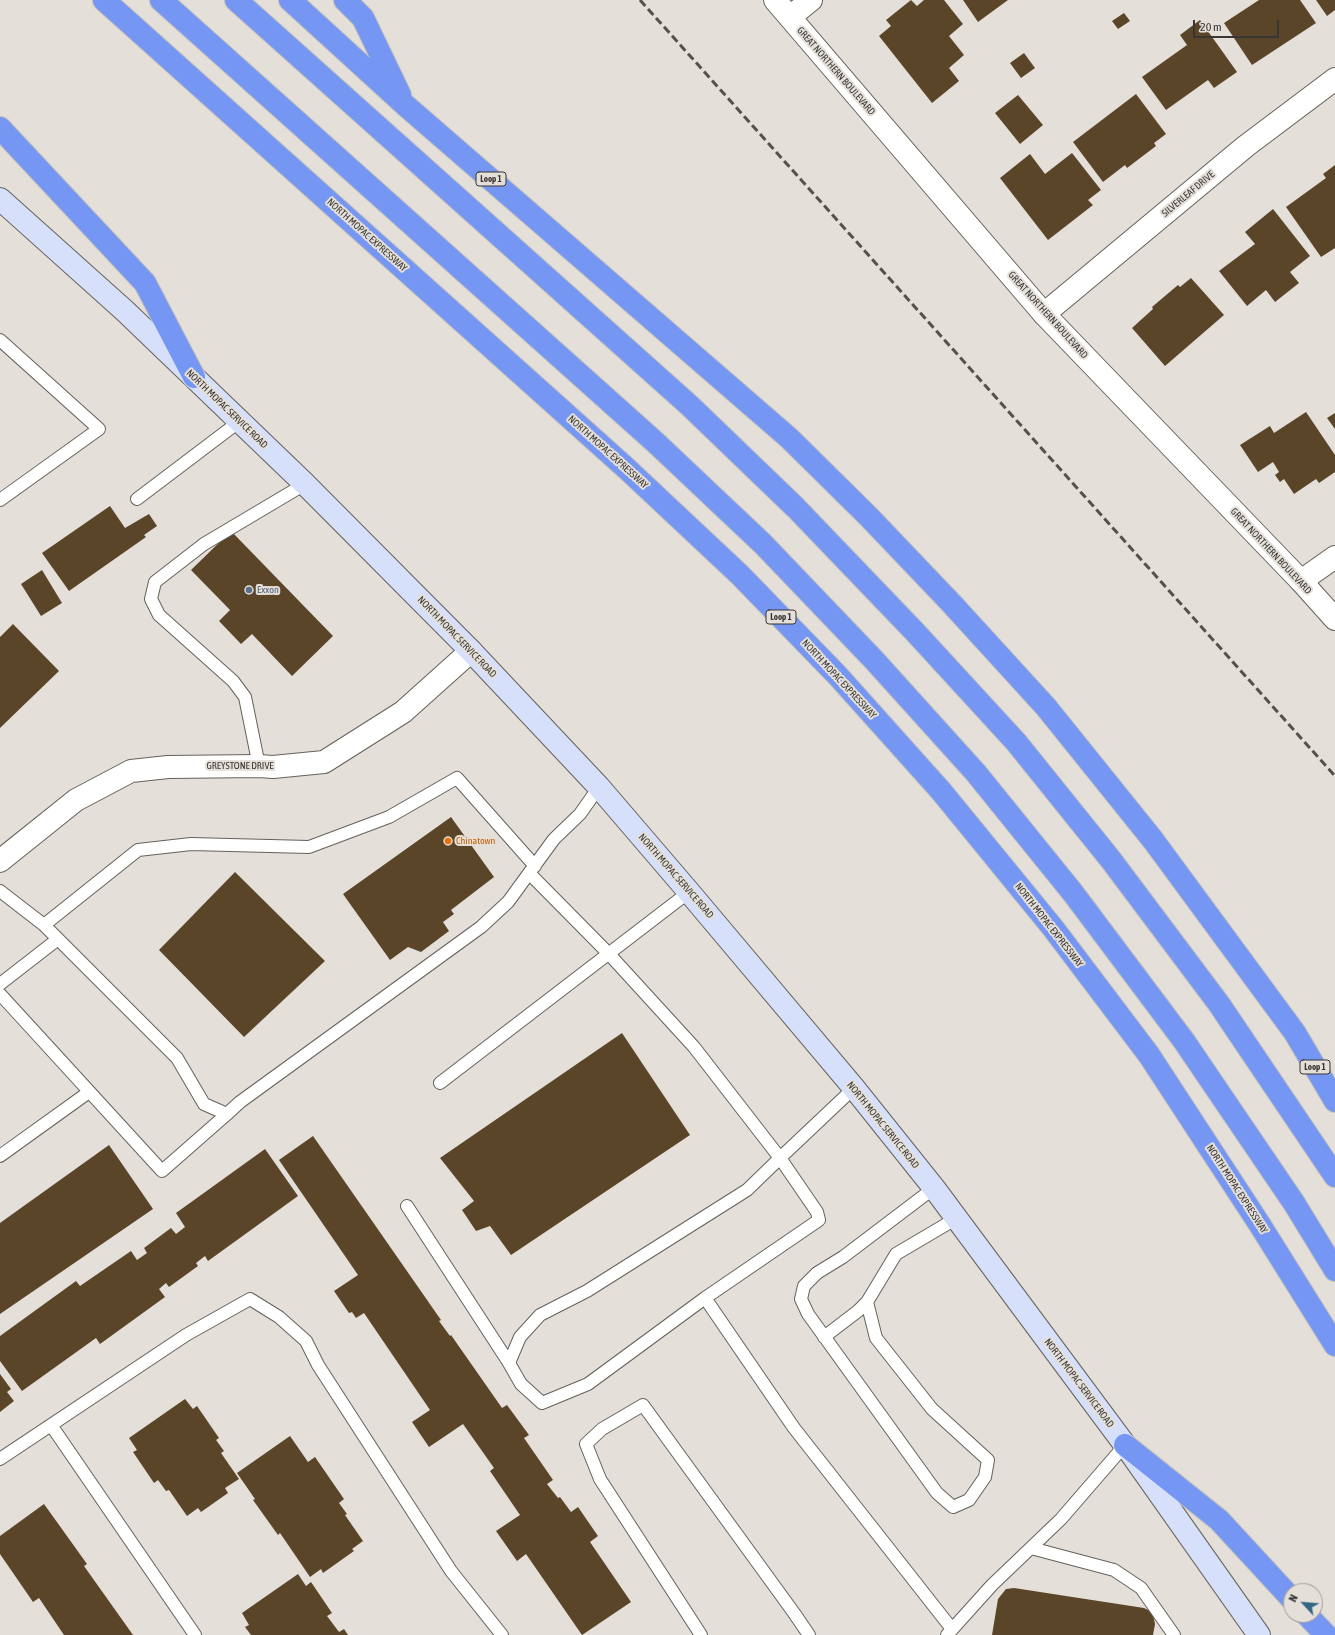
<!DOCTYPE html>
<style>
body{margin:0}
#map{position:relative;width:1335px;height:1635px;overflow:hidden;background:#e4dfd9;font-family:"Asap Condensed",sans-serif}
canvas{display:block}
.north{position:absolute;left:1283px;top:1583px;width:40px;height:40px;box-sizing:border-box;background:#e4dfd9;border:1px solid #9f9b97;border-radius:50%;rotate:296deg;font-size:11px;font-weight:700;line-height:16px;text-align:center;color:#383634}
.north::after{content:'';display:block;margin:auto;width:14px;height:18px;background:#326683;clip-path:polygon(50% 0,100% 100%,50% 72%,0 100%)}
.scale{position:absolute;left:1193px;top:20px;width:86px;height:18px;box-sizing:border-box;border:2px solid #383634;border-top:0;padding-left:5px;font-size:12px;line-height:14px;white-space:nowrap;color:#383634;-webkit-text-stroke:3px #e4dfd9;paint-order:stroke}
</style>
<div id="map">
<canvas width="1335" height="1635"></canvas>
<div class="north">N</div>
<div class="scale">20 m</div>
</div>
<script>
const context = document.querySelector('canvas').getContext('2d');
context.lineJoin = 'round';
function fillPath(path, color) {
  context.fillStyle = color;
  context.fill(path, 'evenodd');
}
function toPath(rows) {
  const path = new Path2D();
  for (const r of rows) {
    path.moveTo(r[0], r[1]);
    for (let i = 2; i < r.length; i += 2) path.lineTo(r[i], r[i + 1]);
  }
  return path;
}
function stroke(path, color, width, dash) {
  context.strokeStyle = color;
  context.lineWidth = width;
  context.lineCap = dash ? 'butt' : 'round';
  context.setLineDash(dash || []);
  context.stroke(path);
}
function drawText(font, color, halo, rows, align = 'center') {
  context.font = font + ' "Asap Condensed",sans-serif';
  context.lineWidth = 4;
  context.setLineDash([]);
  context.textBaseline = 'middle';
  context.strokeStyle = halo;
  context.fillStyle = color;
  for (const [text, x, y, turn = 0] of rows) {
    context.save();
    context.translate(x, y);
    context.rotate((+turn || 0) * Math.PI / 180);
    context.textAlign = isNaN(turn) ? turn : align;
    if (halo) context.strokeText(text, 0, 0);
    context.fillText(text, 0, 0);
    context.restore();
  }
}
fillPath(toPath([
 [911,0,917,6,924,0,944,0,963,24,949,36,964,55,949,68,959,81,932,103,879,36,891,26,886,20],
 [963,0,1008,0,978,22],
 [1259,0,1300,0,1316,23,1252,65,1224,23],
 [1316,0,1335,0,1335,10,1327,16],
 [1124,13,1130,21,1118,29,1112,21],
 [1200,20,1237,72,1214,88,1208,80,1166,110,1142,77,1187,45,1180,35],
 [1024,53,1035,68,1021,78,1010,63],
 [1136,94,1166,134,1154,143,1156,146,1127,168,1125,165,1103,182,1073,142],
 [1018,95,1043,125,1020,144,995,113],
 [1072,153,1101,190,1088,200,1093,205,1048,240,1000,178,1030,154,1045,174],
 [1335,165,1335,248,1321,257,1286,207,1326,178,1323,174],
 [1273,209,1310,256,1290,272,1299,283,1275,302,1266,290,1247,306,1219,271,1255,244,1245,232],
 [1191,278,1224,315,1165,366,1132,328,1153,309,1152,307,1178,285,1180,287],
 [1306,412,1335,455,1335,472,1319,483,1316,479,1294,494,1284,479,1280,482,1275,475,1279,472,1273,462,1258,472,1240,445,1270,426,1274,433],
 [1335,413,1335,429,1327,418],
 [110,506,125,528,149,514,157,526,144,535,146,537,69,591,42,553],
 [231,531,333,636,292,676,252,634,241,644,219,621,230,610,191,570],
 [42,570,62,603,41,616,21,584],
 [13,624,59,671,0,728,0,637],
 [451,817,494,877,451,910,454,914,443,922,449,931,421,952,408,947,390,960,343,894],
 [235,872,325,961,244,1037,159,950],
 [622,1033,690,1135,511,1255,490,1226,476,1231,462,1210,474,1201,440,1158],
 [313,1136,441,1320,439,1321,450,1336,451,1335,502,1408,507,1405,529,1435,524,1438,553,1480,547,1484,558,1498,560,1497,571,1512,578,1507,598,1536,590,1542,631,1602,582,1635,526,1554,517,1561,496,1531,520,1515,490,1471,494,1468,463,1424,429,1447,412,1422,430,1410,364,1313,356,1318,352,1312,349,1313,334,1291,358,1275,279,1160],
 [109,1145,153,1209,0,1314,0,1223],
 [265,1149,298,1196,208,1261,205,1256,196,1263,198,1266,169,1287,166,1283,159,1289,165,1297,100,1344,96,1338,22,1391,0,1361,0,1336,76,1281,80,1286,131,1251,137,1260,147,1253,144,1248,171,1228,176,1234,185,1227,176,1213],
 [0,1374,11,1389,7,1392,14,1401,0,1412],
 [185,1399,193,1409,197,1406,219,1438,216,1440,224,1451,221,1453,239,1479,225,1488,228,1493,201,1512,198,1508,187,1516,169,1490,166,1491,158,1480,154,1483,133,1452,137,1450,129,1438],
 [290,1436,308,1462,315,1457,344,1499,339,1503,347,1514,345,1515,363,1541,352,1549,354,1551,323,1573,321,1569,310,1577,280,1533,278,1535,253,1500,255,1499,237,1473],
 [44,1504,87,1564,84,1566,133,1635,64,1635,39,1598,33,1602,0,1554,0,1536],
 [298,1574,306,1586,311,1582,332,1613,327,1616,339,1632,344,1629,348,1635,251,1635,245,1627,249,1625,242,1613],
 [1014,1588,1144,1608,1150,1611,1153,1615,1155,1624,1153,1635,992,1635,998,1599,1006,1589]
]), '#5a4529');
const service = toPath([
 [0,340,99,429,0,500],
 [137,499,240,421],
 [259,766,245,697,233,681,159,615,151,599,155,582,204,544,305,484],
 [529,873,609,954,694,1047,780,1158,817,1212,819,1220,705,1298,588,1384,542,1403,521,1384,509,1363,520,1337,540,1315,587,1291,747,1190,780,1158,854,1088],
 [0,891,44,925,177,1058,204,1104,227,1114,240,1102,481,927,508,902,554,839,580,814,599,787],
 [44,925,138,850,191,844,309,847,389,817,457,778,535,866],
 [0,984,58,939],
 [0,994,162,1171,227,1114],
 [440,1083,689,892],
 [0,1156,89,1092],
 [934,1188,843,1257,817,1273,804,1286,801,1299,808,1314,937,1493,953,1507,969,1500,985,1477,988,1460,932,1409,876,1338,867,1302,896,1254,957,1218],
 [407,1206,509,1363],
 [705,1298,794,1428,952,1629],
 [824,1337,858,1311,867,1302],
 [51,1425,195,1635],
 [0,1459,186,1335,250,1299,279,1317,306,1341,318,1365,451,1571,502,1635],
 [1031,1548,1114,1570,1141,1588,1174,1635],
 [701,1635,600,1479,586,1444,602,1429,643,1405,794,1613,809,1635],
 [947,1635,992,1585,1061,1519,1125,1445]
]);
const minor = toPath([
 [790,17,811,0],
 [1044,314,1246,146,1335,79],
 [1301,581,1335,557]
]);
const tertiary = toPath([
 [775,0,1044,314,1301,581,1335,619],
 [0,861,76,800,131,771,168,767,259,766,273,767,324,762,403,712,471,651]
]);
const secondary = toPath([
 [0,199,125,311,305,484,471,651,599,787,689,892,854,1088,934,1188,1125,1445,1259,1635]
]);
const motorway = toPath([
 [104,0,626,468,740,575,838,676,941,791,1053,928,1149,1055,1260,1225,1335,1345],
 [161,0,655,442,763,544,874,660,976,773,1073,893,1184,1041,1294,1203,1335,1270],
 [236,0,689,405,796,508,915,632,1016,742,1111,860,1219,1004,1335,1176],
 [290,0,405,105,789,438,869,517,952,604,1046,707,1153,840,1295,1033,1335,1101],
 [345,0,363,18,400,95],
 [0,128,145,283,194,377],
 [1125,1445,1219,1520,1291,1598],
 [1307,1615,1326,1635]
]);
stroke(service, '#65615c', 14);
stroke(minor, '#65615c', 24);
stroke(tertiary, '#65615c', 24);
stroke(secondary, '#65615c', 24);
stroke(motorway, '#bfbfbe', 24);
stroke(service, '#fff', 12);
stroke(minor, '#fff', 22);
stroke(tertiary, '#fff', 22);
stroke(secondary, '#d6e0fb', 22);
stroke(motorway, '#7696f3', 22);
stroke(toPath([
 [640,0,1335,776]
]), '#53514e', 3, [8, 4]);
for (const [x, y, r, color] of [
 [249,590,4,"#5c6f8a"],
 [448,841,4,"#e8710a"]
]) {
  const dot = new Path2D();
  dot.arc(x, y, r, 0, 2 * Math.PI);
  context.fillStyle = color;
  context.fill(dot);
  stroke(dot, '#e4dfd9', 1.5);
}
for (const [x, y, w] of [
 [491,179,30],
 [781,617,30],
 [1315,1067,30]
]) {
  const box = new Path2D();
  box.roundRect(x - w / 2, y - 7, w, 14, 3);
  context.fillStyle = '#e4dfd9';
  context.fill(box);
  stroke(box, '#383634', 1);
}
drawText('bold 9px', '#383634', null, [
 ["Loop 1",491,179],
 ["Loop 1",781,617],
 ["Loop 1",1315,1067]
]);
drawText('10px', '#383634', '#e4dfd9', [
 ["GREAT NORTHERN BOULEVARD",836,71,49],
 ["SILVERLEAF DRIVE",1188,194,-40],
 ["NORTH MOPAC EXPRESSWAY",367,235,42],
 ["GREAT NORTHERN BOULEVARD",1048,315,48],
 ["NORTH MOPAC SERVICE ROAD",227,409,44],
 ["NORTH MOPAC EXPRESSWAY",608,452,42],
 ["GREAT NORTHERN BOULEVARD",1271,551,47],
 ["NORTH MOPAC SERVICE ROAD",457,637,46],
 ["NORTH MOPAC EXPRESSWAY",839,679,47],
 ["GREYSTONE DRIVE",240,766],
 ["NORTH MOPAC SERVICE ROAD",676,876,49],
 ["NORTH MOPAC EXPRESSWAY",1049,925,52],
 ["NORTH MOPAC SERVICE ROAD",883,1125,51],
 ["NORTH MOPAC EXPRESSWAY",1237,1189,57],
 ["NORTH MOPAC SERVICE ROAD",1079,1383,53]
]);
drawText('10px', '#4e5e75', '#e4dfd9', [
 ["Exxon",257,590]
], 'left');
drawText('10px', '#c56008', '#e4dfd9', [
 ["Chinatown",456,841]
], 'left');
</script>
